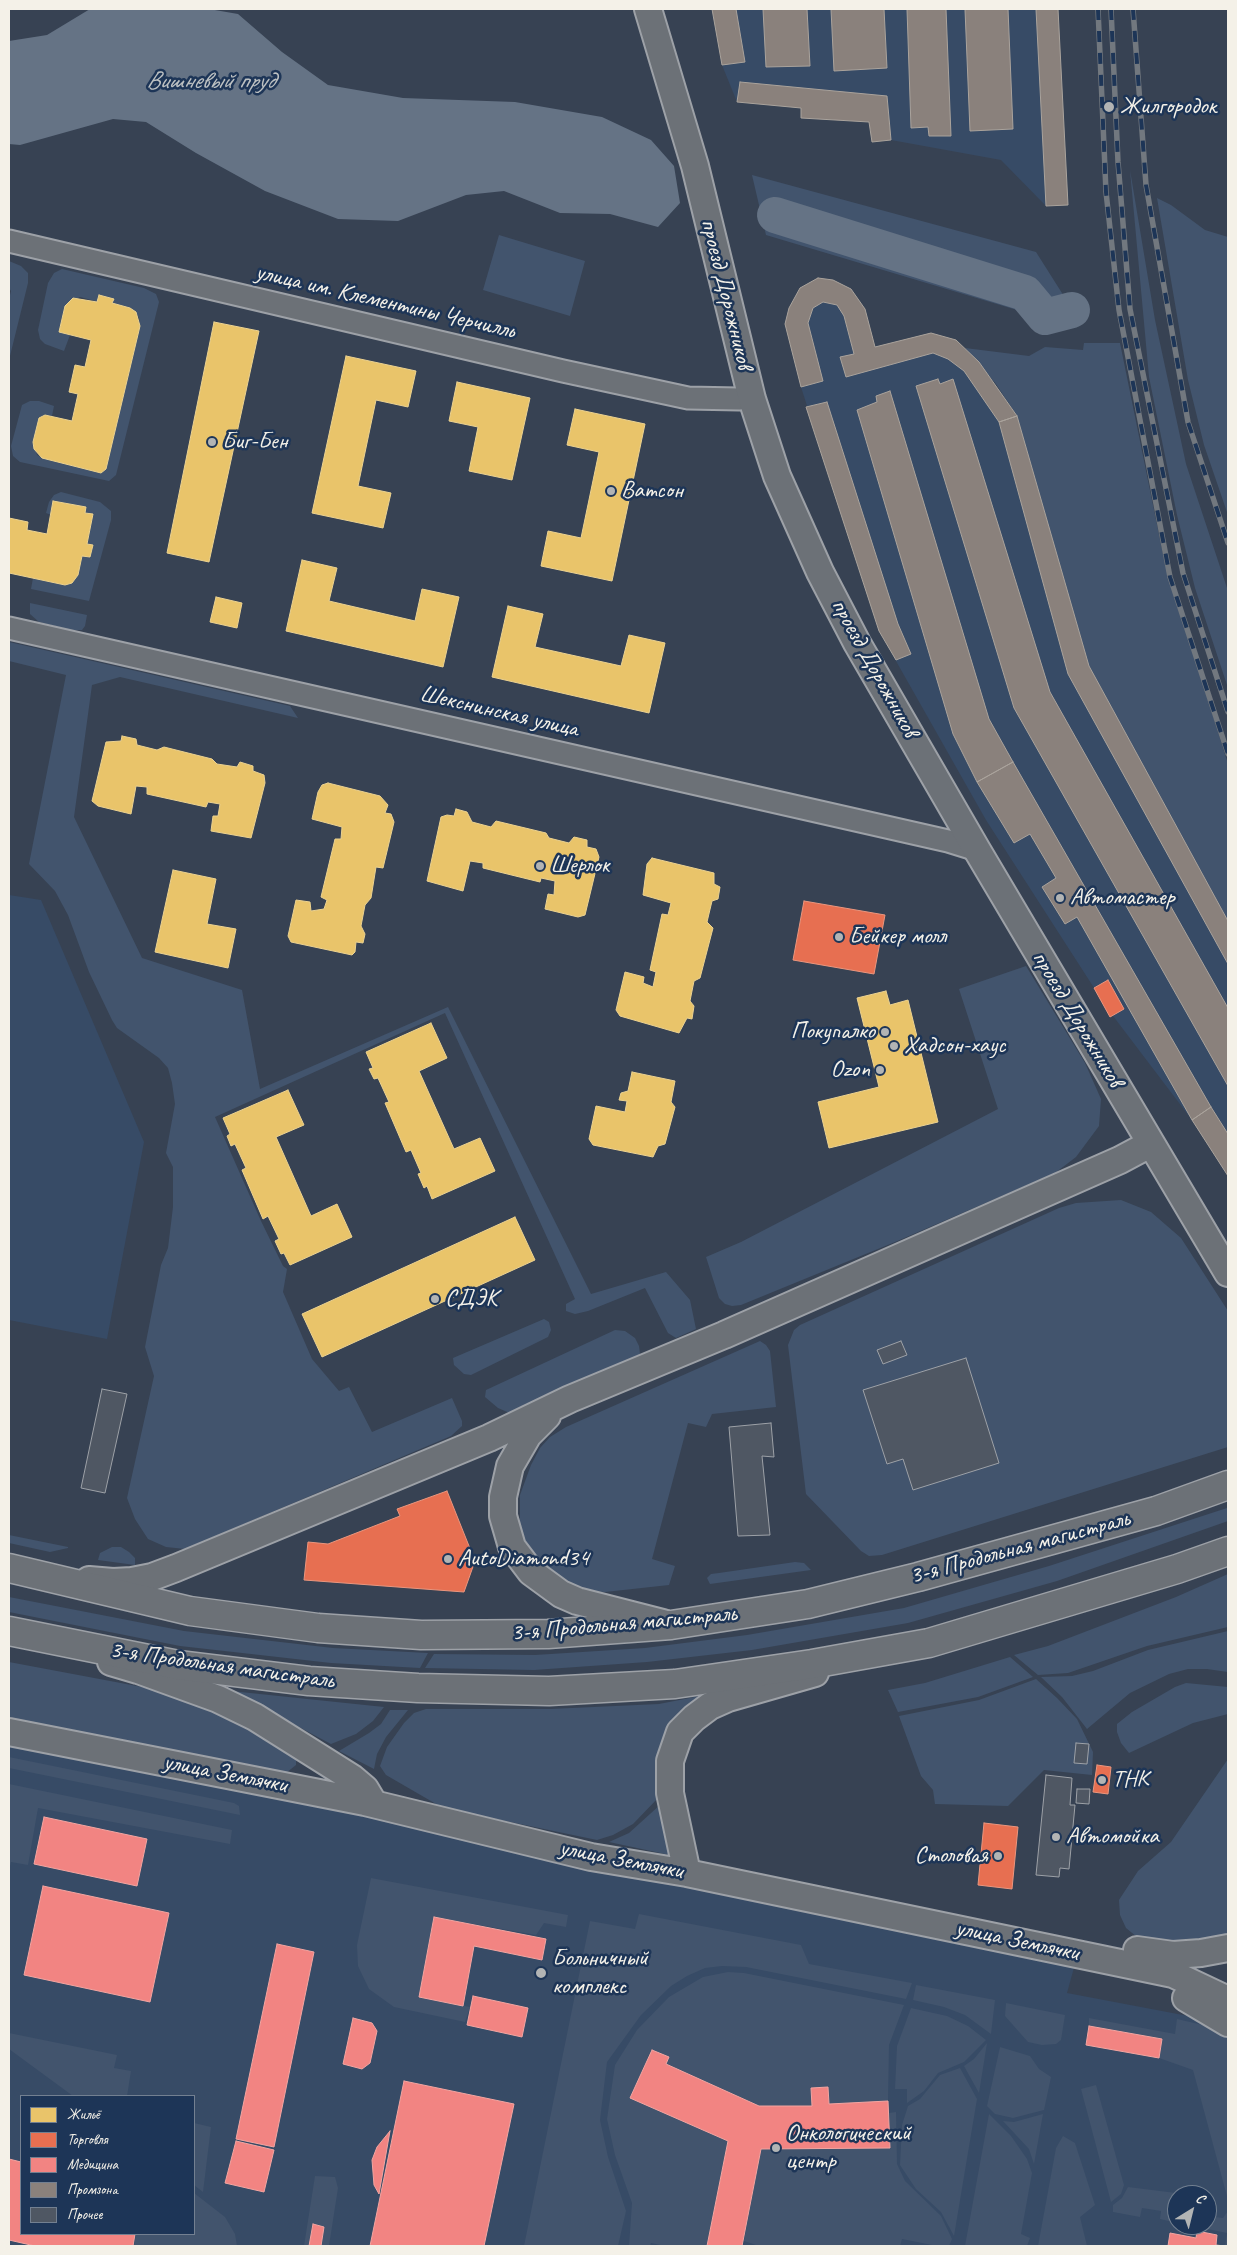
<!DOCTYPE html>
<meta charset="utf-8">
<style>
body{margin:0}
#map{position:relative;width:1237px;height:2255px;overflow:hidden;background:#374253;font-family:Caveat,sans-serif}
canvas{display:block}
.frame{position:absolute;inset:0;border:10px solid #f4f1e8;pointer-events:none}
.legend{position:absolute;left:20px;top:2095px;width:175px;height:140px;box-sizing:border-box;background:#1d3557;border:1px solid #738091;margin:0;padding:6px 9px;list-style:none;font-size:15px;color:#f4f1e8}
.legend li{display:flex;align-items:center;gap:10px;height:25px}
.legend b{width:25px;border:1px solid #738091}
.north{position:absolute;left:1167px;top:2185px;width:50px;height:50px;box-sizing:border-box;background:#1d3557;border:1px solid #738091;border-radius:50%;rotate:36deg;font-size:14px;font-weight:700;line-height:20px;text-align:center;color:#f4f1e8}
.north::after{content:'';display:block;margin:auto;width:18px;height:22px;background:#b2b4b4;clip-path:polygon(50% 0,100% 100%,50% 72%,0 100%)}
</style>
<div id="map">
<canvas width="1237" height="2255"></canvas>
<div class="frame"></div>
<ul class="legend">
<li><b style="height:14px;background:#e9c46a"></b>Жильё</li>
<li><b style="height:14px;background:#e76f51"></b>Торговля</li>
<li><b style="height:14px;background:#f28482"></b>Медицина</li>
<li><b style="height:14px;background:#8a817c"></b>Промзона</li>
<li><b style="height:14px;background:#4f5763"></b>Прочее</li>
</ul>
<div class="north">С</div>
</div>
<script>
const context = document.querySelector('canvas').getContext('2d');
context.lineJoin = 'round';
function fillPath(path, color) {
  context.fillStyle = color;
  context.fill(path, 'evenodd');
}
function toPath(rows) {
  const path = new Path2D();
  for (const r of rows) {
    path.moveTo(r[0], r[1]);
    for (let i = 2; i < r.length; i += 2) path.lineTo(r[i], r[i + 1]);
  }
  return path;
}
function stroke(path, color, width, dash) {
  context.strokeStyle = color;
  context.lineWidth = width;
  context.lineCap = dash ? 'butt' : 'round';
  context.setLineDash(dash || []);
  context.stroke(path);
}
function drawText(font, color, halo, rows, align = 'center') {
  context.font = font + ' Caveat,sans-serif';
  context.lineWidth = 5;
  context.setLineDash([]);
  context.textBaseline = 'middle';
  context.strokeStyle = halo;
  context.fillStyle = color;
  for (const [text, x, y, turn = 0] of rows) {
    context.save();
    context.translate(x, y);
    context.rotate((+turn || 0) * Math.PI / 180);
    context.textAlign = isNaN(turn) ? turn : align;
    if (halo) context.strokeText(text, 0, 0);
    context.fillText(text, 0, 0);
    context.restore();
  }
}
fillPath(toPath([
 [712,9,1058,9,1068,205,1046,206,1001,160,891,140,872,142,869,122,801,118,801,108,737,102,722,65],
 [818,278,875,347,931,333,979,362,1017,416,1089,666,1228,921,1228,1176,1192,1120,1107,1008,986,820,879,631,801,387,785,324,789,308,800,288],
 [9,895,41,900,144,1142,107,1339,9,1320],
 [9,1732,1078,1953,1067,1993,1204,2019,1228,2035,1228,2246,9,2246],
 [21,2096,194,2096,194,2234,21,2234],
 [1177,2195,1207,2195,1207,2225,1177,2225]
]), '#374b66');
fillPath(toPath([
 [1130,170,1155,320,1186,464,1228,591,1228,688,1195,588,1177,515,1149,377],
 [752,175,1036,252,1067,301,1027,313,766,235],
 [1157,198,1171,205,1205,230,1228,237,1228,515,1204,445,1188,380],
 [499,235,585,261,570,316,483,290],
 [9,261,21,266,28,273,28,283,9,360,9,299,11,291,9,288],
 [62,269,144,288,156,294,159,302,116,475,109,481,20,462,13,456,11,446,22,405,30,401,39,401,54,406,52,416,45,415,39,418,33,442,37,455,43,458,101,473,106,469,140,326,139,318,136,312,80,297,70,302,59,332,70,335,64,351,45,344,40,339,38,330,48,283,54,273],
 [1084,343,1120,343,1164,559,1228,764,1228,921,1089,666,1017,416,996,384,965,348,1029,356,1045,347,1083,350],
 [61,492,100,502,111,511,111,520,89,601,31,589,33,578,65,585,72,583,78,575,82,556,90,557,93,545,87,544,92,515,85,513,86,507,54,501,51,515,46,513,49,502,54,495],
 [30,603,87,615,85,626,82,630,71,630,39,622,30,614],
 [9,642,290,706,298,718,120,677,92,685,74,817,142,958,242,990,260,1089,448,1007,591,1294,666,1272,690,1300,696,1329,676,1338,668,1333,645,1288,588,1311,575,1314,566,1311,566,1304,575,1299,445,1013,215,1117,261,1221,283,1266,287,1269,283,1292,312,1359,339,1391,349,1387,372,1432,452,1398,462,1421,462,1426,451,1436,185,1549,166,1547,148,1539,135,1519,127,1498,154,1376,145,1347,161,1265,168,1248,173,1207,173,1167,166,1153,175,1104,172,1083,168,1068,159,1058,117,1028,112,1020,89,972,68,915,55,891,29,864,66,675,9,661],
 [1026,966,1085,1063,1101,1099,1099,1126,1076,1157,1055,1173,895,1242,741,1305,732,1306,725,1304,719,1298,706,1257,741,1242,998,1109,959,989],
 [1121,1200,1151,1212,1181,1238,1228,1311,1228,1447,882,1555,869,1556,861,1551,806,1494,788,1345,794,1330,800,1325,1059,1208,1076,1203],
 [544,1319,549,1322,551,1330,548,1337,471,1375,464,1374,454,1365,453,1358],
 [615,1330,625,1331,635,1338,639,1346,640,1354,635,1359,512,1414,498,1408,485,1397,486,1390],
 [760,1341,766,1345,770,1351,776,1407,712,1414,706,1427,688,1423,652,1559,675,1566,669,1585,605,1592,585,1591,566,1583,540,1565,524,1543,520,1528,520,1495,531,1465,540,1448,550,1437,566,1427],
 [1227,1508,1228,1521,1057,1581,908,1623,752,1650,647,1662,534,1670,425,1668,434,1654,535,1655,645,1648,747,1635,904,1608,1049,1566],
 [9,1535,68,1547,68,1548,50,1552,9,1543],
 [112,1547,121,1547,129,1552,135,1558,135,1565,98,1560,100,1553],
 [795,1562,804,1563,811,1570,710,1584,707,1578,711,1574,719,1573],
 [1228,1574,1228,1627,1147,1646,1068,1673,1038,1675,1014,1655,1048,1646,1176,1597],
 [9,1597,184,1631,333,1648,428,1653,420,1668,331,1663,180,1646,9,1612],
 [1228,1631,1228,1672,1207,1669,1188,1669,1169,1674,1130,1693,1087,1729,1062,1697,1041,1677,1072,1676,1093,1671,1148,1650],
 [1010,1657,1033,1677,978,1697,898,1712,888,1690,925,1683],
 [9,1662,190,1696,296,1753,296,1765,286,1773,277,1772,9,1720],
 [1036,1679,1057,1698,1077,1719,1093,1752,1092,1775,1044,1770,1008,1806,935,1804,933,1790,921,1776,899,1716,979,1700],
 [1186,1683,1228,1687,1228,1714,1193,1723,1129,1753,1121,1743,1117,1732,1117,1724,1132,1712,1175,1687],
 [231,1691,384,1707,373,1721,356,1734,331,1744],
 [700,1696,685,1710,659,1797,633,1824,613,1835,597,1840,443,1808,386,1775,380,1766,387,1747,404,1723,414,1713,426,1709,550,1709,659,1704],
 [390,1710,408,1710,386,1737,377,1754,374,1769,339,1751,369,1733,381,1724],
 [9,1757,234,1803,239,1806,240,1815,9,1768],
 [1228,1759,1228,1940,1157,1943,1137,1937,1126,1928,1120,1915,1119,1900,1138,1871,1171,1842],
 [9,1784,232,1830,230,1844,38,1808,28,1865,11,1862,9,1871],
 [661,1804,679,1857,609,1842,629,1833],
 [371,1878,568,1915,566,1927,544,1923,536,1935,434,1917,419,1997,470,2007,465,2022,394,2007,369,1989,358,1966,357,1945],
 [639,1914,801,1945,809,1964,912,1983,906,1999,746,1967,722,1966,705,1968,687,1976,671,1986,641,2015,607,2062,600,2120,608,2157,626,2211,618,2246,524,2246,590,1921,635,1929],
 [728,1972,744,1973,904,2005,889,2045,888,2101,829,2104,828,2087,811,2088,812,2106,759,2106,666,2064,669,2057,651,2050,631,2098,728,2141,707,2246,665,2246,651,2243,650,2246,629,2246,632,2203,615,2155,607,2119,615,2065,637,2030,669,1997,703,1977],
 [916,1985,995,2000,991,2034,965,2015,944,2007,913,2000],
 [1006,2003,1065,2015,1061,2040,1056,2044,1042,2045,1028,2042,1005,2016],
 [911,2008,947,2016,968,2026,986,2040,964,2062,938,2073,924,2091,907,2103,907,2089,895,2089,897,2046],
 [1089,2018,1175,2034,1177,2019,1207,2026,1228,2037,1228,2200,1193,2070,1159,2058,1162,2039,1089,2026],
 [9,2033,117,2055,114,2068,131,2071,127,2096,73,2096,9,2049],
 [987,2043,979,2093,964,2066,974,2059],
 [1000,2047,1030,2056,1039,2069,1051,2077,1044,2110,1013,2118,995,2114,987,2106],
 [960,2068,977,2099,954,2236,941,2212,916,2189,900,2165,902,2125,908,2106,920,2099,940,2075],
 [1096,2085,1124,2185,1121,2194,1111,2202,1081,2089],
 [896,2112,897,2164,905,2181,941,2216,952,2239,949,2246,937,2246,902,2239,900,2246,759,2246,744,2241,761,2149,890,2148,889,2113],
 [989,2114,1011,2136,1027,2159,1032,2173,1021,2234,1030,2238,1027,2246,965,2246],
 [1043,2114,1034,2164,1029,2149,1003,2121,1014,2122],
 [194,2123,211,2127,203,2192,194,2185],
 [1063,2136,1075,2143,1095,2205,1080,2217,1087,2246,1038,2246,1056,2148],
 [315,2176,335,2177,338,2188,329,2246,304,2246],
 [1128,2187,1192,2195,1177,2195,1177,2223,1160,2219,1161,2211,1142,2208,1140,2217,1113,2212,1113,2205,1122,2198],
 [194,2193,225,2217,235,2234,237,2246,134,2246,136,2234,194,2234],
 [1228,2211,1228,2246,1225,2246,1227,2233,1188,2225,1207,2225,1207,2216,1223,2218]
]), '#42546d');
fillPath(toPath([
 [90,9,209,9,238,14,282,52,328,85,403,98,515,102,602,117,651,140,674,166,680,203,658,227,610,214,560,213,504,191,466,195,398,221,338,219,265,191,196,153,146,122,113,119,20,145,9,144,9,41,47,35]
]), '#657385');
const homes = toPath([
 [99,295,114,299,112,303,130,308,136,312,140,326,106,469,101,473,42,458,34,449,33,442,39,418,45,415,72,421,78,394,69,392,75,365,85,367,91,340,59,332,65,306,73,298,97,302,99,295],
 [214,322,259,331,209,562,167,553,214,322],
 [346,356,416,371,408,407,376,400,358,486,391,493,383,528,312,513,346,356],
 [457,382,530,398,512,480,469,471,478,427,449,421,457,382],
 [575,409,645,424,612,581,541,566,548,531,581,538,599,452,567,445,575,409],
 [53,501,86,507,85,513,93,514,87,544,93,545,90,557,82,556,78,575,72,583,65,585,9,573,9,518,28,522,27,530,47,534,53,501],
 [302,560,337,568,329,601,415,621,422,589,459,597,443,667,286,631,302,560],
 [216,597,242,603,237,628,210,622,216,597],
 [508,606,543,614,535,647,621,666,629,635,665,643,649,713,492,677,508,606],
 [122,736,136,739,137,745,157,750,164,747,212,759,217,764,237,767,240,762,253,766,253,771,264,775,265,783,251,838,211,831,213,816,218,816,220,804,208,802,206,807,147,794,147,787,136,786,131,814,98,806,92,801,106,742,121,741,122,736],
 [328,783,380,796,388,805,385,813,391,814,394,822,383,868,376,867,371,898,365,905,361,926,365,934,363,943,356,942,355,952,352,955,291,942,288,936,296,900,310,902,311,911,324,909,327,900,321,897,335,839,341,839,342,827,312,819,318,792,322,785,328,783],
 [456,809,467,812,472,822,491,827,496,821,546,833,549,838,569,843,574,837,587,840,587,847,596,849,599,857,585,915,578,917,545,909,548,894,554,895,555,881,541,878,540,882,483,868,483,863,470,861,463,891,427,881,441,817,447,815,454,816,456,809],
 [652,858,714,873,714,884,720,887,718,899,712,901,707,922,713,928,700,978,694,981,690,1001,694,1006,692,1019,687,1018,679,1033,620,1016,616,1010,625,972,644,977,643,983,653,987,656,972,650,970,662,914,668,915,671,903,643,895,647,864,652,858],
 [173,870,216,879,207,924,236,929,228,968,155,952,173,870],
 [886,991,890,1005,908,1000,938,1122,829,1148,818,1102,879,1087,857,998,886,991],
 [431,1023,447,1058,419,1071,454,1149,480,1138,495,1171,432,1199,427,1186,424,1188,418,1174,421,1173,411,1150,406,1152,385,1103,389,1102,378,1078,374,1079,369,1069,373,1068,366,1052,431,1023],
 [632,1072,675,1081,671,1102,675,1107,665,1144,658,1146,653,1157,593,1145,589,1139,596,1106,625,1112,627,1101,619,1100,621,1093,628,1091,632,1072],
 [288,1090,304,1125,276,1137,311,1216,337,1204,352,1237,290,1265,284,1253,281,1254,275,1241,279,1239,268,1216,263,1219,242,1170,246,1168,235,1144,231,1146,227,1136,230,1134,223,1118,288,1090],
 [515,1217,535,1260,322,1357,302,1314,515,1217]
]);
fillPath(homes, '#e9c46a');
stroke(homes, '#ecd290', 1);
const shops = toPath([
 [804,901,885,915,874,974,793,960,804,901],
 [1108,980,1124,1009,1110,1017,1094,988,1108,980],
 [447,1491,475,1561,464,1592,304,1580,308,1542,328,1544,400,1516,397,1509,447,1491],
 [1097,1765,1111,1767,1108,1794,1093,1792,1097,1765],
 [984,1823,1018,1827,1012,1889,978,1885,984,1823]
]);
fillPath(shops, '#e76f51');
stroke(shops, '#eb967e', 1);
const health = toPath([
 [44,1817,147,1839,137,1886,34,1864,44,1817],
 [43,1886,169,1913,150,2002,24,1975,43,1886],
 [434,1917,546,1939,542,1960,474,1946,463,2006,419,1997,434,1917],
 [277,1944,314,1952,274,2147,236,2139,277,1944],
 [473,1996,528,2008,522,2037,467,2025,473,1996],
 [353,2018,372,2023,377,2031,370,2063,362,2069,343,2064,353,2018],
 [1089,2026,1162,2039,1159,2058,1086,2045,1089,2026],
 [652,2050,669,2057,666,2064,759,2106,812,2106,811,2088,828,2087,829,2104,888,2101,890,2148,761,2149,742,2246,707,2246,728,2141,630,2098,652,2050],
 [404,2081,514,2104,484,2246,370,2246,404,2081],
 [390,2131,379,2194,374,2185,372,2160,377,2147,390,2131],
 [236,2141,274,2150,264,2192,225,2183,236,2141],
 [9,2159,21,2162,21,2234,135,2234,133,2246,35,2246,9,2240,9,2159],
 [313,2224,324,2227,321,2246,309,2246,313,2224],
 [1197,2231,1217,2235,1216,2245,1224,2246,1168,2246,1170,2233,1196,2238,1197,2231]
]);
fillPath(health, '#f28482');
stroke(health, '#f3a5a1', 1);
const industry = toPath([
 [712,9,736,9,745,62,722,65,712,9],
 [763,9,807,9,810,66,766,67,763,9],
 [831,9,884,9,887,68,834,71,831,9],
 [907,9,946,9,951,136,929,136,928,127,911,128,907,9],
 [965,9,1008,9,1013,129,970,131,965,9],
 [1036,9,1058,9,1068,205,1046,206,1036,9],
 [740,82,887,96,891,140,872,142,869,122,801,118,801,108,737,102,740,82],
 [818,278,833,280,851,289,865,309,875,347,931,333,956,340,979,362,1017,416,999,422,964,371,948,359,933,353,846,377,840,357,854,354,844,316,837,305,823,302,813,308,808,323,823,381,801,387,785,324,789,308,800,288,818,278],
 [938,379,940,384,953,379,1050,692,1228,1008,1228,1086,1014,708,916,386,938,379],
 [890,391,989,719,1013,762,977,782,953,734,857,410,877,402,876,396,890,391],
 [827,402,898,624,911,654,896,660,879,631,806,407,827,402],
 [1017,416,1089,666,1228,921,1228,964,1068,674,999,422,1017,416],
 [1013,762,1211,1107,1192,1120,1077,917,1065,924,1042,887,1056,878,1030,834,1014,843,977,782,1013,762],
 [1211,1107,1228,1134,1228,1176,1192,1120,1211,1107]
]);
fillPath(industry, '#8a817c');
stroke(industry, '#aaa39c', 1);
stroke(toPath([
 [775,215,1025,293,1045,317,1072,310]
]), '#657385', 36);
const building = toPath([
 [901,1341,907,1355,883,1364,877,1350,901,1341],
 [966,1358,999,1463,913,1490,903,1459,887,1464,863,1390,966,1358],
 [102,1389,127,1394,105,1493,81,1488,102,1389],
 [771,1423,774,1457,762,1456,770,1535,738,1536,729,1427,771,1423],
 [1076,1743,1089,1744,1087,1764,1074,1763,1076,1743],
 [1046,1775,1072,1778,1070,1805,1075,1805,1069,1869,1060,1868,1059,1877,1036,1875,1046,1775],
 [1077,1789,1090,1789,1089,1804,1076,1803,1077,1789]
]);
fillPath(building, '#4f5763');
stroke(building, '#9da1a7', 1);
const minor = toPath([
 [9,241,563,371,688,398,739,399,752,396],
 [9,628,948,841,977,850]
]);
const major = toPath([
 [648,9,695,166,752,399,777,476,820,572,857,643,977,850,1228,1273],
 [547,1416,528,1435,510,1466,503,1497,503,1516,512,1547,531,1572,561,1594,577,1601,663,1623],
 [89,1580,113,1582,132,1581,152,1577,176,1568,489,1438,570,1399,724,1335,1120,1160,1150,1144],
 [111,1662,138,1670,218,1699,255,1717,352,1778,365,1789,374,1804],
 [9,1732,365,1802,591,1857,687,1873,1173,1974,1228,2000],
 [687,1873,670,1793,670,1761,680,1732,694,1718,710,1706,728,1698,815,1673],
 [1137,1950,1173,1955,1201,1953,1228,1948],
 [1186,1998,1228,2023]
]);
const highway = toPath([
 [9,1568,190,1611,318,1628,421,1635,548,1634,671,1625,808,1604,918,1577,1156,1511,1228,1485],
 [9,1631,178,1665,309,1681,418,1688,549,1691,675,1684,812,1664,929,1643,1177,1569,1228,1551]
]);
stroke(minor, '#9da1a7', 25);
stroke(major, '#9da1a7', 30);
stroke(highway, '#9da1a7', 31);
stroke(minor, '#6c7177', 21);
stroke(major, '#6c7177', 26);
stroke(highway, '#6c7177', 28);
const rail = toPath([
 [1098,9,1106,192,1119,310,1170,577,1228,754],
 [1111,9,1118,162,1130,309,1183,573,1228,712],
 [1133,9,1146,185,1188,422,1228,543]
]);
stroke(rail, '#72787f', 5.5);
stroke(rail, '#1d3557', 4, [11]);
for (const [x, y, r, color] of [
 [1109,107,6,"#b2b4b4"],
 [212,442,5,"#b2b4b4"],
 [611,491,5,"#b2b4b4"],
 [540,866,5,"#b2b4b4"],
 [1060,898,5,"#b2b4b4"],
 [839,937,5,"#b2b4b4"],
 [885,1032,5,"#b2b4b4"],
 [894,1046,5,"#b2b4b4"],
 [880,1070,5,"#b2b4b4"],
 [435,1299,5,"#b2b4b4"],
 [448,1559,5,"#b2b4b4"],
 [1102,1780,5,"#b2b4b4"],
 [1056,1837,5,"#b2b4b4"],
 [998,1856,5,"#b2b4b4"],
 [541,1973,6,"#b2b4b4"],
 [776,2148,5,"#b2b4b4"]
]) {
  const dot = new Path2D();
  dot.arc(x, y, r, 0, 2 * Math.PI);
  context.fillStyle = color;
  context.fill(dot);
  stroke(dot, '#1d3557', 2);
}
drawText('24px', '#f4f1e8', '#1d3557', [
 ["Жилгородок",1120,107],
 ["Биг-Бен",222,442],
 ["Ватсон",621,491],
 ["Шерлок",550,866],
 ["Автомастер",1070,898],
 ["Бейкер молл",849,937],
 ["Покупалко",875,1032,"right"],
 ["Хадсон-хаус",904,1046],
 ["Ozon",870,1070,"right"],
 ["СДЭК",445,1299],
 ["AutoDiamond34",458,1559],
 ["ТНК",1112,1780],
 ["Автомойка",1066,1837],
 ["Столовая",988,1856,"right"],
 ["Больничный",552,1959],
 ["комплекс",552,1987],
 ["Онкологический",786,2134],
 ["центр",786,2162]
], 'left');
drawText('24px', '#f4f1e8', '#1d3557', [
 ["проезд Дорожников",726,294,76],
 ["улица им. Клементины Черчилль",385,302,13],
 ["проезд Дорожников",874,668,61],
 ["Шекснинская улица",499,712,13],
 ["проезд Дорожников",1077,1019,59],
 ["3-я Продольная магистраль",1020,1548,-15],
 ["3-я Продольная магистраль",624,1624,-5],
 ["3-я Продольная магистраль",222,1666,8],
 ["улица Землячки",225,1774,11],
 ["улица Землячки",621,1860,11],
 ["улица Землячки",1017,1941,12]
]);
drawText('italic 25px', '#bdc1c2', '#1d3557', [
 ["Вишневый пруд",210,81]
]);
</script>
